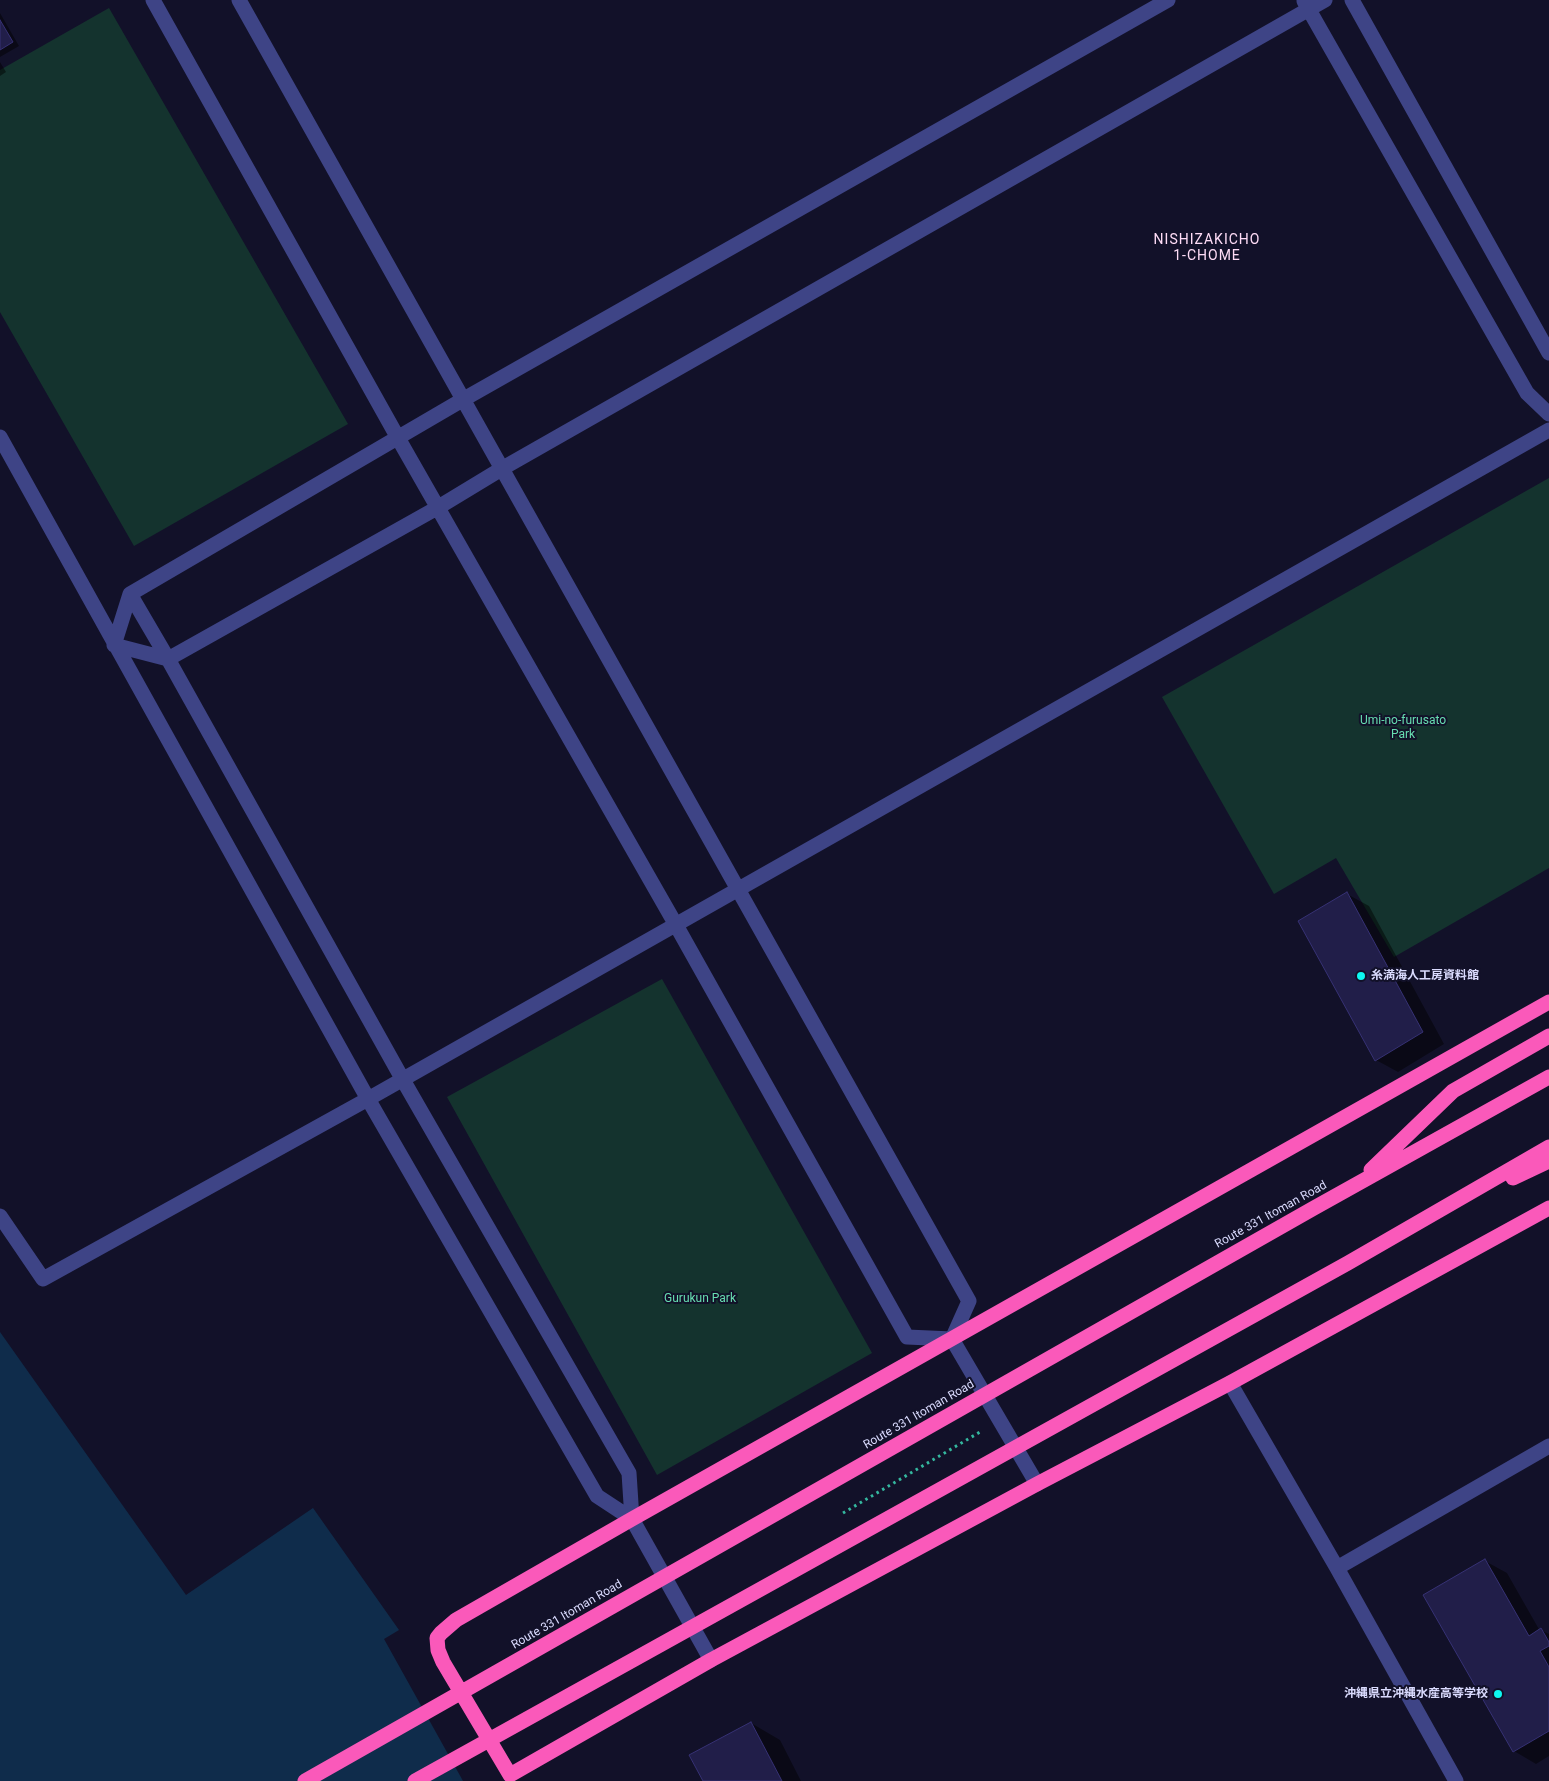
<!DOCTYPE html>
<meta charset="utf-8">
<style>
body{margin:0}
canvas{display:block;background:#121129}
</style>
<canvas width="1549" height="1781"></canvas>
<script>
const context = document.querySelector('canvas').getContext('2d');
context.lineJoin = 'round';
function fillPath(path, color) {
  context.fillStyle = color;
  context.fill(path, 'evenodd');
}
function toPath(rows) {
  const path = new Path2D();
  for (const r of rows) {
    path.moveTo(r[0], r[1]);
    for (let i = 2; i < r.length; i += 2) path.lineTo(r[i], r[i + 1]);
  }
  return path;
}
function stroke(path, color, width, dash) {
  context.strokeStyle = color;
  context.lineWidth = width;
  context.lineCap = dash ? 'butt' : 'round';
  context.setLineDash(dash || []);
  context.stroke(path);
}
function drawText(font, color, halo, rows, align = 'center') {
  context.font = font + ' Roboto,"Noto Sans JP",sans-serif';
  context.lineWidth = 4;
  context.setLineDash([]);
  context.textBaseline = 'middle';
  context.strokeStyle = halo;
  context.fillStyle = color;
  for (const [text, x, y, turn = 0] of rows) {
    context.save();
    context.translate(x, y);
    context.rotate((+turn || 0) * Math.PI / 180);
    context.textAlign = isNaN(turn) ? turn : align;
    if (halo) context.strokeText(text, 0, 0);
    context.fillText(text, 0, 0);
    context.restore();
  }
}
fillPath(toPath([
 [109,8,348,424,134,546,0,312,0,70],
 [1549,478,1549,868,1394,957,1336,858,1274,894,1162,697],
 [662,979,872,1353,657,1475,447,1097]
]), '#14332e');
fillPath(toPath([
 [0,1332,186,1595,313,1508,399,1630,384,1639,463,1781,0,1781]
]), '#0f2c4b');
fillPath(toPath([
 [0,13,19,46,0,57],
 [0,62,6,72,0,76],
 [1347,894,1369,906,1444,1044,1398,1072,1376,1060],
 [1485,1561,1507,1573,1540,1631,1541,1630,1549,1634,1549,1756,1536,1764,1514,1751],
 [751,1723,780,1740,801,1781,704,1781]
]), '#0007');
const building = toPath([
 [0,20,13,42,0,50,0,20],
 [1347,892,1423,1032,1375,1061,1298,921,1347,892],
 [1485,1559,1529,1636,1541,1628,1549,1642,1549,1646,1540,1651,1549,1667,1549,1731,1513,1752,1423,1595,1485,1559],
 [751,1722,782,1781,703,1781,689,1755,751,1722]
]);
fillPath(building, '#211e49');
stroke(building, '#363174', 1);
stroke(toPath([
 [843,1513,980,1432]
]), '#34b89f', 3, [2.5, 4]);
stroke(toPath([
 [153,0,398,438,676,925,907,1337,952,1339],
 [239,0,969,1301,952,1339],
 [1352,0,1549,353],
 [1304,1,1527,393,1549,414],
 [0,437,368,1099,597,1496,632,1519],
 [130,594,168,659,403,1080,629,1473,632,1519,711,1660],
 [114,645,168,659,437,508,503,468,1325,0],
 [114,645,130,594,464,399,1168,0],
 [0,1216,43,1279,368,1099,1549,430],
 [952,1339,1037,1484],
 [1230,1383,1337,1568,1456,1781],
 [1337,1568,1549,1446]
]), '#3e4486', 15);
stroke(toPath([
 [1549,1002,632,1519,456,1620,441,1633,437,1638,438,1650,443,1662,510,1775,711,1660,1037,1484,1230,1383,1549,1208],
 [1371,1170,1453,1091,1549,1036],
 [1513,1178,1549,1161],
 [305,1781,1314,1208,1549,1077],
 [415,1781,1348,1263,1549,1147]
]), '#fa59ba', 15);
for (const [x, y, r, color] of [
 [1361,976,5,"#0df7f1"],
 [1498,1694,5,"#0df7f1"]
]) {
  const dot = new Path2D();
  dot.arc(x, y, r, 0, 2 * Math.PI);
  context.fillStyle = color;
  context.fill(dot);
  stroke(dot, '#121129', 2);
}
drawText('12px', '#67ddb1', '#121129', [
 ["Umi-no-furusato",1403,721],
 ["Park",1403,735],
 ["Gurukun Park",700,1299]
]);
drawText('bold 12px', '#dadbfe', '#121129', [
 ["糸満海人工房資料館",1371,976],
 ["沖縄県立沖縄水産高等学校",1488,1694,"right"]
], 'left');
drawText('12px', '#dadbfe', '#121129', [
 ["Route 331 Itoman Road",1271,1215,-29],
 ["Route 331 Itoman Road",919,1415,-30],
 ["Route 331 Itoman Road",567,1615,-30]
]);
context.letterSpacing = '1px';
drawText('14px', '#fedcf6', '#121129', [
 ["NISHIZAKICHO",1207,240],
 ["1-CHOME",1207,256]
]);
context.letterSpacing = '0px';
</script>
